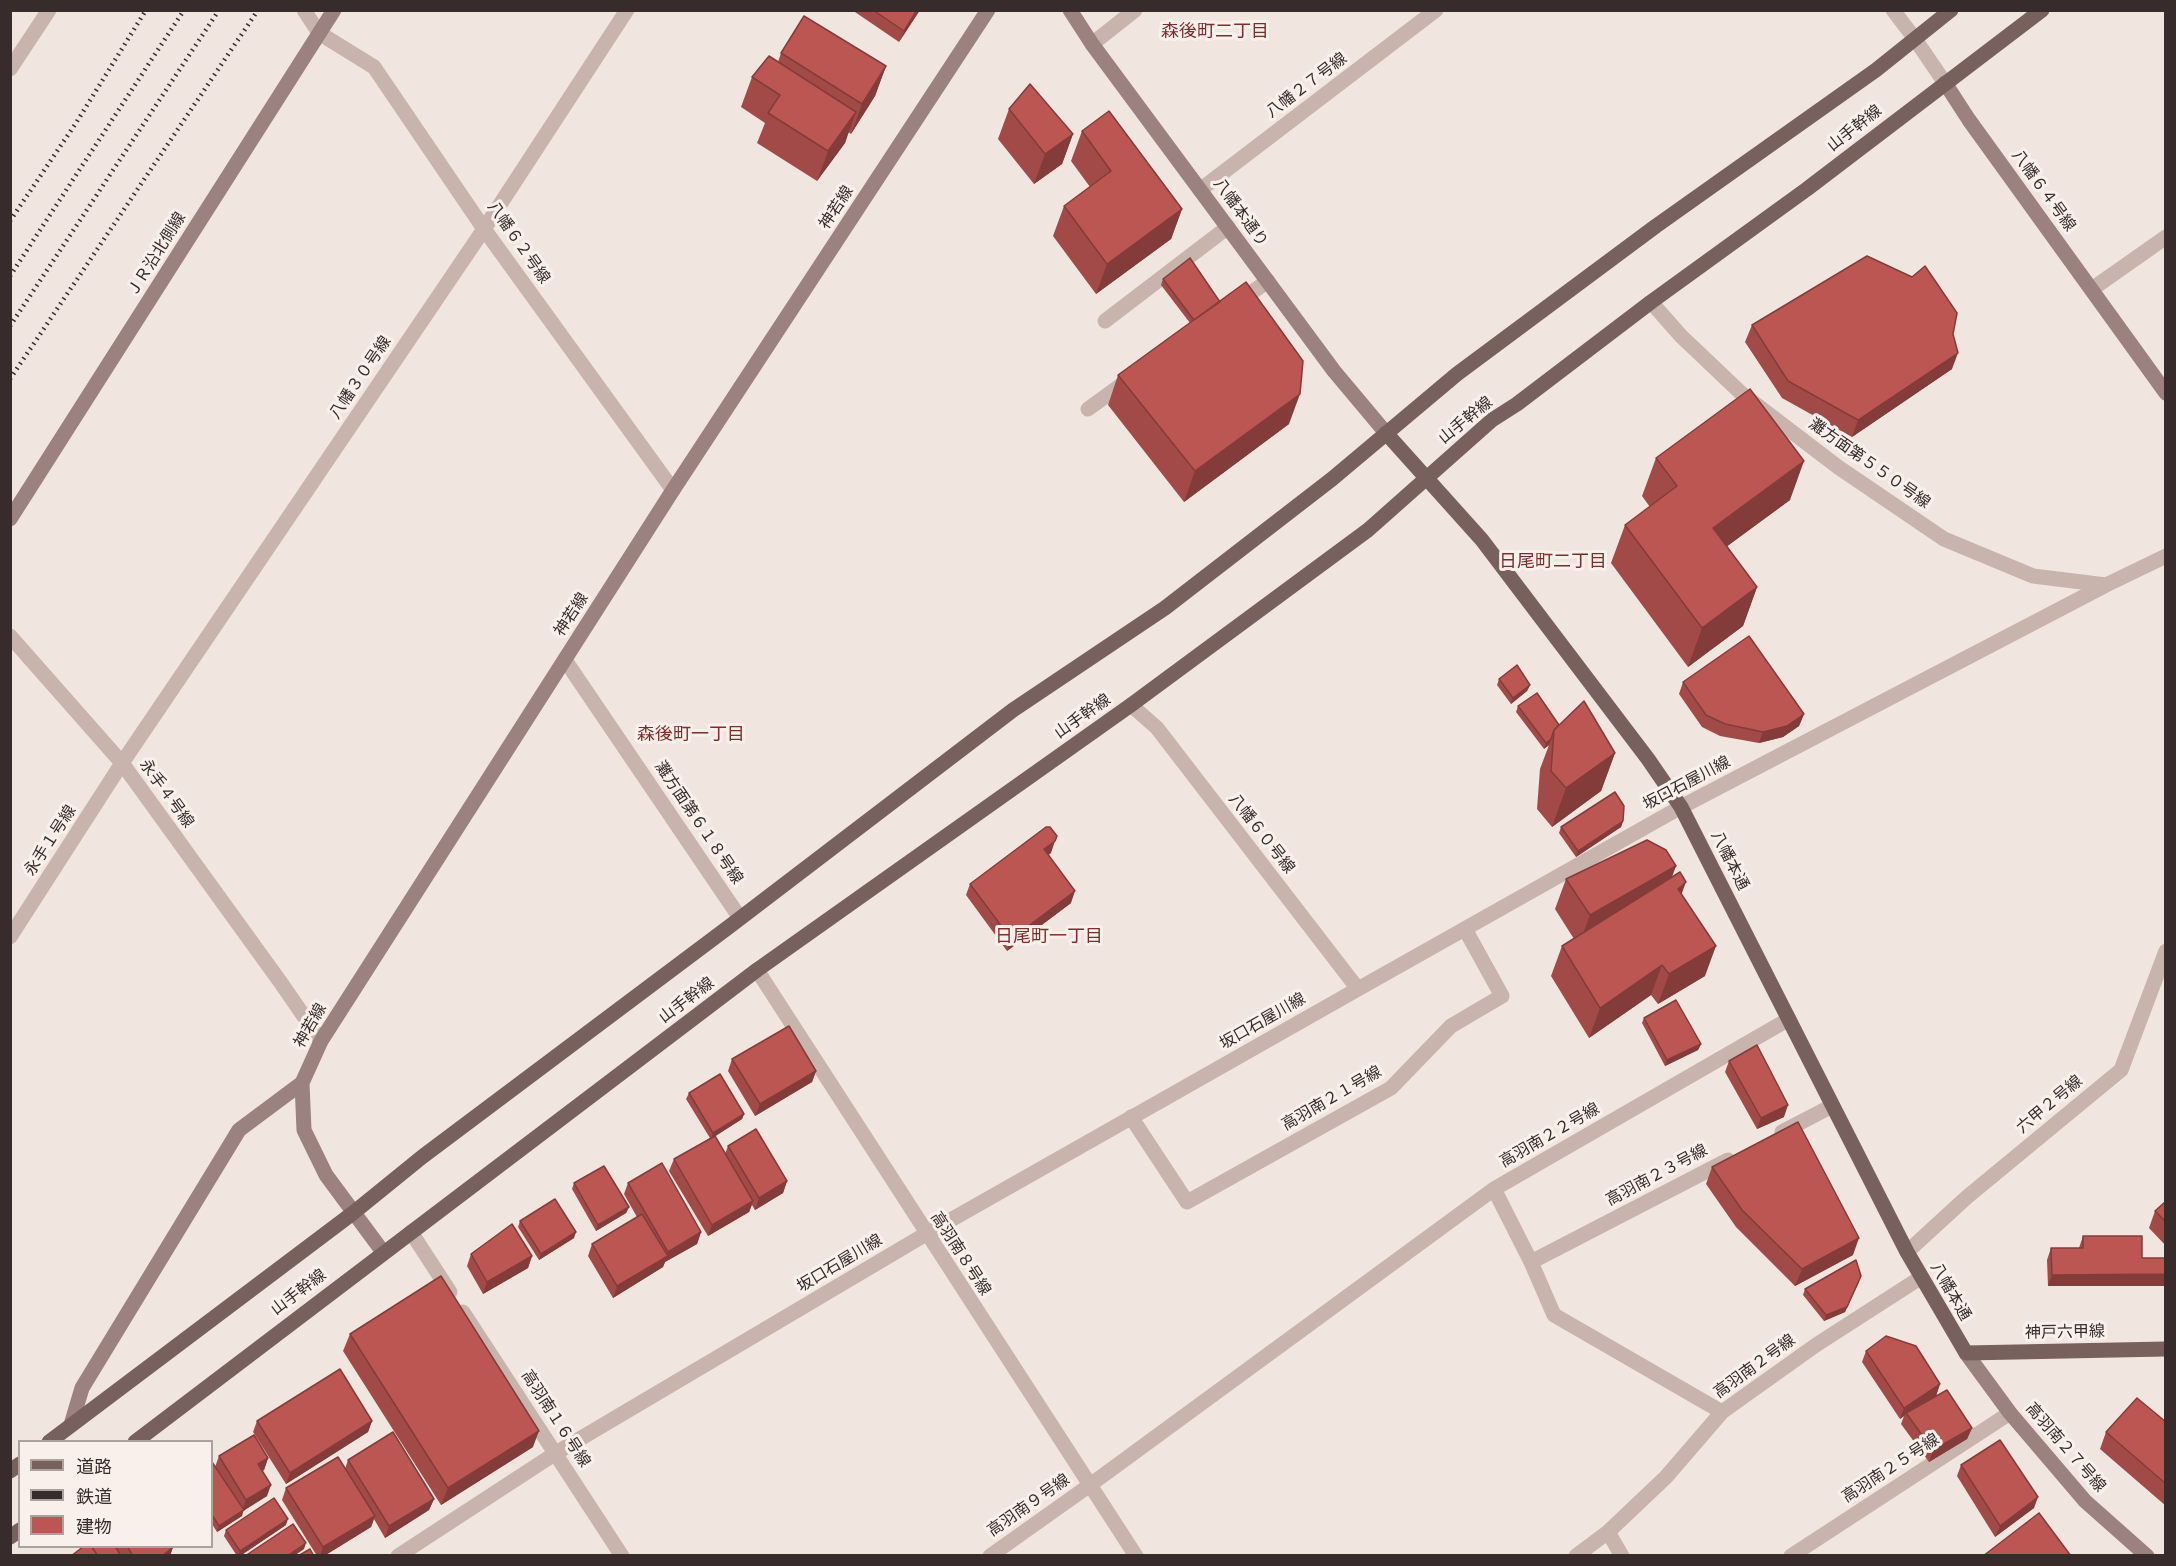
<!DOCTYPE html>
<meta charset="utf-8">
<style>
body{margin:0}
#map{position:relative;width:2176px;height:1566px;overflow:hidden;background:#f1e5e0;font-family:Roboto,"Noto Sans JP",sans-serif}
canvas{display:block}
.frame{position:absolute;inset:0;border:12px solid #372c2b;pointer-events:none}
.legend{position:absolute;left:18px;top:1440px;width:195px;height:108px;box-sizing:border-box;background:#f9f0ec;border:2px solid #aba29f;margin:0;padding:8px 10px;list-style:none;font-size:18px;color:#372c2b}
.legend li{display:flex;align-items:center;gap:12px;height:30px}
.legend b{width:30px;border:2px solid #aba29f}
</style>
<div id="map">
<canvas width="2176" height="1566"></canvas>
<div class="frame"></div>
<ul class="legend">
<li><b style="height:8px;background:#78605d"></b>道路</li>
<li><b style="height:8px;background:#372c2b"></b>鉄道</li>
<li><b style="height:16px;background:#bc5653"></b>建物</li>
</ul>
</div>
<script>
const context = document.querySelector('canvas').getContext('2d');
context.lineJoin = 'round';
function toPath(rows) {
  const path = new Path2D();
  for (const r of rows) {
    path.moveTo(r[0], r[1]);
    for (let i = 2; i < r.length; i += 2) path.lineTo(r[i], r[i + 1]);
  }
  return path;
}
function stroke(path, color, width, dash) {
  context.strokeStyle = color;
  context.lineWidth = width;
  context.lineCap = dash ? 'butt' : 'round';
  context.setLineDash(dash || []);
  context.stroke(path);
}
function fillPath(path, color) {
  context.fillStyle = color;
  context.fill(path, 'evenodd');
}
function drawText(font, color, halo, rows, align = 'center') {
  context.font = font + ' Roboto,"Noto Sans JP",sans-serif';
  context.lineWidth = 6;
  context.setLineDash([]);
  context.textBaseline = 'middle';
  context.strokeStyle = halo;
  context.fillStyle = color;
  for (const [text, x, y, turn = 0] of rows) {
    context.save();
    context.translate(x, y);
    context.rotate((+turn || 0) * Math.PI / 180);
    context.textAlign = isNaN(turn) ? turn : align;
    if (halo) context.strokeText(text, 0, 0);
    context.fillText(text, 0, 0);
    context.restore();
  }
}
stroke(toPath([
 [1893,10,1915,39],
 [2092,289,2166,237],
 [1131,1117,1187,1202,1391,1088,1451,1026,1502,996,1465,929],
 [1531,1262,1554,1315,1722,1412]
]), '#c9b3ad', 15);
stroke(toPath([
 [304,10,319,33,374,67,484,229,673,490],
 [1915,39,1945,83],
 [1092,44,1135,10],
 [10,69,49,10],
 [1200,190,1436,10],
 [1238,302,1268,281],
 [1651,302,1681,336,1741,393,1838,467,1944,539,2033,576,2106,585],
 [1105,321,1228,227],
 [1088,409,1128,380],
 [10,636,122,763,281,983,321,1041],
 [565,660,740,918],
 [1131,705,1157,728,1358,989],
 [10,937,122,763,484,229,627,10],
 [757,970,1136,1556],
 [1782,1132,1832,1106],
 [1728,1160,1531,1262,1494,1189,1789,1019],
 [411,1232,450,1292],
 [1907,1252,1967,1197,2121,1070,2166,951],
 [463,1312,622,1556],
 [1608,1532,1622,1556],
 [398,1556,556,1453,926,1234,1358,989,1681,807,2106,585,2166,556],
 [990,1556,1090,1485,1494,1189],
 [1576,1556,1608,1532,1666,1477,1722,1412,1816,1345,1920,1278],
 [1791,1556,2010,1413]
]), '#c9b3ad', 15);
stroke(toPath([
 [1070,10,1092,44,1334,371,1386,433],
 [1945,83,1969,120,2166,393],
 [10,519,334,10],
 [383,1252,326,1175,304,1130,302,1083,321,1041,673,490,988,10],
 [1966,1353,2010,1413,2085,1501,2147,1556],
 [71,1425,82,1388,239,1130,302,1083]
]), '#9c827e', 15);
stroke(toPath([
 [1386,433,1482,540,1648,759,1681,807,1907,1252,1966,1353,2166,1349],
 [49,1442,353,1213,422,1157,730,926,1013,710,1165,608,1332,479,1457,374,1656,226,1876,70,1951,10],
 [135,1442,757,970,1131,705,1368,530,1492,420,1517,404,1651,302,1807,189,2042,10],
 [10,1471,20,1464],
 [10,1537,20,1530]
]), '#78605d', 15);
stroke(toPath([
 [10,221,76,123,146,10],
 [10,276,184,10],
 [10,326,219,10],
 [10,379,258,10]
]), '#372c2b', 4.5, [1.5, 4.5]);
fillPath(toPath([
 [852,10,920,10,899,42],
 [781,53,886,66,875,96,851,134,848,132,845,143,817,181,757,143,765,123,741,107,752,77,778,62],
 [1009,109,1073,134,1062,164,1034,184,998,139],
 [1082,131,1182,209,1171,239,1096,294,1053,236,1064,206,1090,187,1071,161],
 [1163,279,1220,302,1289,424,1184,502,1108,405,1118,375,1190,323,1161,285],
 [1752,325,1953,334,1952,369,1852,437,1782,398,1745,342],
 [1656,458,1790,500,1727,546,1757,587,1743,626,1688,667,1611,563,1625,525,1650,507,1642,496],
 [1499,679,1530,685,1527,691,1511,704,1497,685],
 [1683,682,1804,714,1799,726,1783,737,1759,743,1720,736,1702,727,1679,694],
 [1518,706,1615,753,1601,791,1552,827,1537,809,1540,769,1549,745,1544,749,1516,712],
 [1623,821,1621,827,1576,857,1559,833,1561,827],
 [1051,853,1048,855,1071,903,1007,951,966,895,970,884],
 [1671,877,1682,894,1705,976,1658,1004,1651,995,1589,1038,1551,976,1562,946,1574,939,1555,909,1566,879],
 [1644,1018,1701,1044,1698,1050,1665,1066,1642,1023],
 [732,1059,816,1071,812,1082,755,1116,728,1071],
 [1729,1061,1784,1117,1757,1129,1725,1072],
 [689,1093,744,1114,742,1119,715,1136,725,1154,728,1146,787,1181,783,1193,755,1210,752,1205,749,1212,708,1236,669,1171,674,1159,710,1138,686,1099],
 [1712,1167,1853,1255,1795,1286,1736,1227,1706,1184],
 [574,1183,629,1207,626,1213,596,1231,572,1189],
 [628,1183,701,1232,697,1244,665,1262,663,1267,613,1298,588,1256,592,1244,637,1217,624,1194],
 [2166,1201,2166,1246,2149,1228,2155,1211],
 [520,1221,574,1238,539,1260,518,1227],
 [2083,1236,2142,1258,2166,1258,2166,1286,2048,1286,2047,1260,2051,1248,2079,1248],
 [471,1254,532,1256,528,1268,483,1294,467,1266],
 [1859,1282,1845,1312,1824,1321,1803,1295,1805,1289],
 [350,1334,533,1447,441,1505,343,1351],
 [1866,1351,1940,1384,1936,1396,1972,1428,1967,1439,1929,1462,1901,1424,1904,1416,1900,1419,1862,1362],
 [257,1421,372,1421,368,1432,286,1484,253,1432],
 [2166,1422,2166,1506,2100,1449,2106,1432],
 [219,1456,268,1458,264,1470,262,1471,267,1496,243,1511,242,1516,217,1532,212,1524,212,1462,215,1467],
 [348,1460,434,1499,429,1510,385,1538,374,1519,371,1527,324,1556,317,1556,282,1500,286,1488,345,1469],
 [1961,1465,2034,1508,1995,1537,1957,1476],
 [286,1525,240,1556,237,1556,224,1536,226,1530],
 [93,1546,172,1546,173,1547,170,1556,71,1556]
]), '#a24a47');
fillPath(toPath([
 [917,10,920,10,899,42,904,31],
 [886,66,875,96,851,134,862,104],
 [856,112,845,143,817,181,828,151],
 [1073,134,1062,164,1034,184,1045,154],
 [1182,209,1171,239,1096,294,1107,264],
 [1958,353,1952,369,1852,437,1858,420],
 [1300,394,1289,424,1184,502,1195,471],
 [1804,461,1790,500,1699,567,1713,528],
 [1757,587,1743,626,1688,667,1702,628],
 [1530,685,1527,691,1511,704,1513,698],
 [1804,714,1799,726,1783,737,1759,743,1763,732],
 [1551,739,1549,745,1544,749,1546,743],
 [1615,753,1601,791,1552,827,1566,788],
 [1623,821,1621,827,1576,857,1578,851],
 [1055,841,1051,853,1040,861,1044,849],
 [1676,866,1665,896,1579,945,1590,915],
 [1686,882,1675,912,1678,889],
 [1075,891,1071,903,1007,951,1011,939],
 [1716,946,1705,976,1658,1004,1669,974],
 [1662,965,1651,995,1589,1038,1600,1008],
 [1701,1044,1698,1050,1665,1066,1667,1060],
 [816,1071,812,1082,755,1116,760,1104],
 [1788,1105,1784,1117,1757,1129,1761,1118],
 [744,1114,742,1119,711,1139,713,1133],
 [787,1181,783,1193,755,1210,759,1198],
 [753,1201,749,1212,708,1236,712,1225],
 [629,1207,626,1213,596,1231,598,1225],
 [576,1232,574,1238,539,1260,541,1254],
 [701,1232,697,1244,665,1262,663,1267,613,1298,617,1286,666,1257,668,1252],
 [1859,1238,1853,1255,1795,1286,1802,1269],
 [532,1256,528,1268,483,1294,487,1282],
 [2166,1274,2166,1286,2048,1286,2052,1275],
 [1861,1276,1845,1312,1824,1321,1826,1315],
 [1940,1384,1936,1396,1906,1413,1904,1416,1900,1419,1904,1408],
 [372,1421,368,1432,286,1484,290,1473],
 [1972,1428,1967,1439,1929,1462,1933,1450],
 [539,1431,533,1447,441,1505,448,1488],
 [268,1458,264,1470,254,1476,258,1464],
 [271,1485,267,1496,243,1511,242,1516,217,1532,219,1526,242,1511,246,1500],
 [2038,1497,2034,1508,1995,1537,2000,1526],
 [434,1499,429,1510,385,1538,389,1526],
 [375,1516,371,1527,324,1556,320,1556,323,1547],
 [288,1519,286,1525,240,1556,238,1556,240,1551],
 [306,1543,304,1549,294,1556,287,1556],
 [173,1547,170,1556,162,1556]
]), '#843c3a');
const building = toPath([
 [873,10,917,10,904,31,873,10],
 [804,16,886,66,862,104,781,53,804,16],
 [769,56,856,112,828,151,768,113,780,95,752,77,769,56],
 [1030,84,1073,134,1045,154,1009,109,1030,84],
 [1109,111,1182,209,1107,264,1064,206,1111,171,1082,131,1109,111],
 [1867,256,1912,277,1925,266,1957,313,1953,334,1958,353,1858,420,1788,381,1752,325,1867,256],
 [1190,258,1220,302,1194,320,1163,279,1190,258],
 [1246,282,1303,361,1300,394,1195,471,1118,375,1246,282],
 [1750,389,1804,461,1713,528,1757,587,1702,628,1625,525,1677,486,1656,458,1750,389],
 [1749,636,1804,714,1787,726,1763,732,1725,724,1706,715,1683,682,1749,636],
 [1517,665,1530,685,1513,698,1499,679,1517,665],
 [1537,693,1559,725,1554,730,1551,739,1546,743,1518,706,1537,693],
 [1584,701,1615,753,1566,788,1551,771,1554,730,1584,701],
 [1615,792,1624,806,1623,821,1578,851,1561,827,1615,792],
 [1046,827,1050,827,1057,836,1055,841,1044,849,1075,891,1011,939,970,884,1046,827],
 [1647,840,1666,850,1676,866,1590,915,1566,879,1647,840],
 [1680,872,1686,882,1678,889,1716,946,1669,974,1662,965,1600,1008,1562,946,1680,872],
 [1676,1000,1701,1044,1667,1060,1644,1018,1676,1000],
 [789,1026,816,1071,760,1104,732,1059,789,1026],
 [1757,1045,1788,1105,1761,1118,1729,1061,1757,1045],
 [720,1074,744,1114,713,1133,689,1093,720,1074],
 [1798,1122,1859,1238,1802,1269,1742,1210,1712,1167,1798,1122],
 [756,1129,787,1181,759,1198,728,1146,756,1129],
 [715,1136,753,1201,712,1225,674,1159,715,1136],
 [662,1163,701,1232,668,1252,628,1183,662,1163],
 [604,1166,629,1207,598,1225,574,1183,604,1166],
 [555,1199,576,1232,541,1254,520,1221,555,1199],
 [2166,1201,2166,1222,2155,1211,2166,1201],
 [642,1214,668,1256,617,1286,592,1244,642,1214],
 [512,1224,532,1256,487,1282,471,1254,512,1224],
 [2083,1236,2142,1236,2142,1258,2166,1258,2166,1274,2052,1275,2051,1248,2083,1248,2083,1236],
 [1856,1260,1861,1276,1847,1307,1826,1315,1805,1289,1856,1260],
 [441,1276,539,1431,448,1488,350,1334,441,1276],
 [1886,1336,1916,1346,1940,1384,1904,1408,1866,1351,1886,1336],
 [340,1369,372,1421,290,1473,257,1421,340,1369],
 [1947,1390,1972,1428,1933,1450,1906,1413,1947,1390],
 [2137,1398,2166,1422,2166,1484,2106,1432,2137,1398],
 [393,1432,434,1499,389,1526,348,1460,393,1432],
 [254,1435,268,1458,258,1464,271,1485,246,1500,219,1456,254,1435],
 [2000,1440,2038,1497,2000,1526,1961,1465,2000,1440],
 [338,1457,375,1516,323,1547,286,1488,338,1457],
 [212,1462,244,1510,219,1526,212,1515,212,1462],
 [274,1498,288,1519,240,1551,226,1530,274,1498],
 [2039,1513,2071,1556,1983,1556,2039,1513],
 [293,1524,306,1543,287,1556,245,1556,293,1524],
 [84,1546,91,1546,98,1556,71,1556,84,1546],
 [93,1546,115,1546,121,1556,98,1556,92,1547,93,1546],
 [127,1546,172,1546,173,1547,162,1556,133,1556,127,1546],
 [310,1549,314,1556,298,1556,310,1549]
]);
fillPath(building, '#bc5653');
stroke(building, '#843c3a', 1.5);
drawText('16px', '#372c2b', '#f9f0ec', [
 ["八幡２７号線",1307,86,-37],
 ["山手幹線",1855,129,-38],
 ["八幡６４号線",2043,191,54],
 ["神若線",837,208,-57],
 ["八幡本通り",1240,213,54],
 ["八幡６２号線",518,243,55],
 ["ＪＲ沿北側線",157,255,-58],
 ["八幡３０号線",361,378,-56],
 ["山手幹線",1466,421,-39],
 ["灘方面第５５０号線",1869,464,35],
 ["神若線",572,615,-57],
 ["山手幹線",1083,717,-35],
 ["坂口石屋川線",1687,784,-28],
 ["永手４号線",166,794,54],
 ["灘方面第６１８号線",698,823,56],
 ["八幡６０号線",1261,834,52],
 ["永手１号線",51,841,-57],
 ["八幡本通",1729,861,63],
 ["山手幹線",687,1001,-37],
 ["坂口石屋川線",1263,1022,-30],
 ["神若線",311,1026,-60],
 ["高羽南２１号線",1332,1099,-30],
 ["六甲２号線",2050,1105,-40],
 ["高羽南２２号線",1550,1136,-30],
 ["高羽南２３号線",1657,1176,-28],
 ["高羽南８号線",960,1254,57],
 ["坂口石屋川線",840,1264,-31],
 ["八幡本通",1950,1292,60],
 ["山手幹線",299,1293,-37],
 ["神戸六甲線",2065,1333,-1],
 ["高羽南２号線",1755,1367,-36],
 ["高羽南１６号線",555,1419,57],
 ["高羽南２７号線",2065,1448,49],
 ["高羽南２５号線",1891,1469,-33],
 ["高羽南９号線",1029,1506,-35]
]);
drawText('18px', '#802c2a', '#f9f0ec', [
 ["森後町二丁目",1215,32],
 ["日尾町二丁目",1553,562],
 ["森後町一丁目",691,735],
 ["日尾町一丁目",1049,937]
]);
</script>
